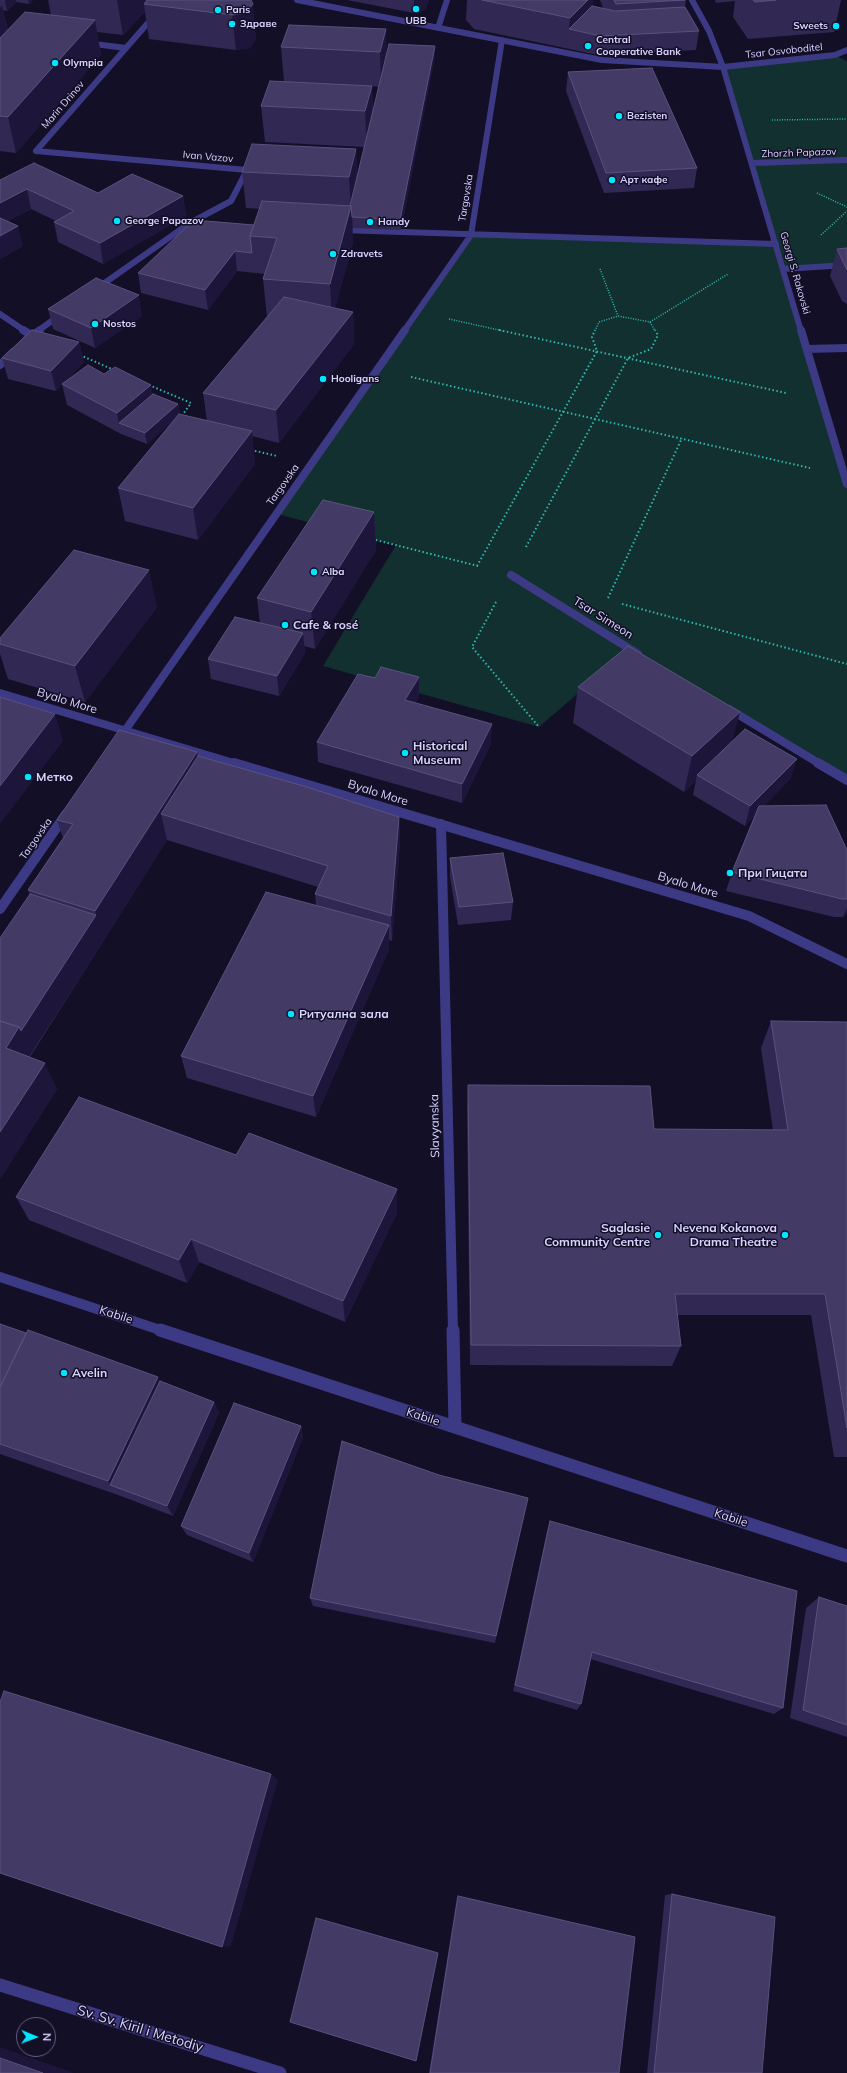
<!DOCTYPE html>
<meta charset="utf-8">
<style>
body{margin:0}
#map{position:relative;width:847px;height:2073px;overflow:hidden;background:#130f26;font-family:Mulish,sans-serif}
canvas{display:block}
.north{position:absolute;left:16px;top:2017px;width:40px;height:40px;box-sizing:border-box;background:#130f26;border:1px solid #625e7d;border-radius:50%;rotate:91deg;font-size:11px;font-weight:700;line-height:16px;text-align:center;color:#d9d4ff}
.north::after{content:'';display:block;margin:auto;width:14px;height:18px;background:#00e5ff;clip-path:polygon(50% 0,100% 100%,50% 72%,0 100%)}
</style>
<div id="map">
<canvas width="847" height="2073"></canvas>
<div class="north">N</div>
</div>
<script>
const context = document.querySelector('canvas').getContext('2d');
context.lineJoin = 'round';
function fillPath(path, color) {
  context.fillStyle = color;
  context.fill(path, 'evenodd');
}
function toPath(rows) {
  const path = new Path2D();
  for (const r of rows) {
    path.moveTo(r[0], r[1]);
    for (let i = 2; i < r.length; i += 2) path.lineTo(r[i], r[i + 1]);
  }
  return path;
}
function stroke(path, color, width, dash) {
  context.strokeStyle = color;
  context.lineWidth = width;
  context.lineCap = dash ? 'butt' : 'round';
  context.setLineDash(dash || []);
  context.stroke(path);
}
function drawText(font, color, halo, rows, align = 'center') {
  context.font = font + ' Mulish,sans-serif';
  context.lineWidth = 3;
  context.setLineDash([]);
  context.textBaseline = 'middle';
  context.strokeStyle = halo;
  context.fillStyle = color;
  for (const [text, x, y, turn = 0] of rows) {
    context.save();
    context.translate(x, y);
    context.rotate((+turn || 0) * Math.PI / 180);
    context.textAlign = isNaN(turn) ? turn : align;
    if (halo) context.strokeText(text, 0, 0);
    context.fillText(text, 0, 0);
    context.restore();
  }
}
fillPath(toPath([
 [835,55,847,61,847,265,784,269,847,484,847,780,629,649,539,727,323,666,396,545,277,514,471,235,776,244,723,67]
]), '#12302f');
stroke(toPath([
 [772,120,847,119],
 [817,193,847,207],
 [821,235,847,211],
 [600,269,618,316],
 [449,319,503,331],
 [650,322,728,274],
 [595,331,599,322,618,316,650,322,655,331]
]), '#2fb8b0', 1.5, [1, 1.5]);
stroke(toPath([
 [499,330,786,393],
 [80,355,114,370],
 [411,377,810,468],
 [149,385,191,403,181,417],
 [251,450,277,456],
 [372,539,478,566],
 [526,547,628,358,651,349,658,335,655,330],
 [477,566,597,351,592,337,595,330],
 [608,598,682,438],
 [496,602,472,647,539,727],
 [622,604,847,664]
]), '#2fb8b0', 2, [1.5, 2.5]);
stroke(toPath([
 [297,0,602,60,723,67,835,55,847,50],
 [692,0,709,31,723,67,801,331],
 [438,28,447,0],
 [86,43,126,48],
 [36,151,247,170,231,201,190,223,96,289],
 [36,151,168,0],
 [752,163,847,160],
 [340,230,776,244],
 [783,269,847,265],
 [0,314,25,331],
 [38,331,61,314],
 [404,331,471,235,502,40]
]), '#3d3a85', 6);
stroke(toPath([
 [23,330,31,335],
 [801,330,847,484],
 [26,340,40,330],
 [807,349,847,348],
 [0,365,13,352],
 [511,575,638,654],
 [0,693,237,764],
 [729,709,820,764],
 [117,742,405,330]
]), '#3d3a85', 8);
stroke(toPath([
 [234,763,749,916,847,964],
 [818,763,847,780],
 [441,824,453,1331],
 [0,909,66,814],
 [0,1277,163,1331]
]), '#3d3a85', 10);
stroke(toPath([
 [160,1330,847,1556],
 [453,1330,455,1427],
 [0,1985,280,2073]
]), '#3d3a85', 13);
fillPath(toPath([
 [0,0,33,0,29,4,16,2,7,11,3,10,8,30,51,15,48,0,251,0,256,39,250,48,236,50,149,39,145,12,123,35,97,32,101,55,16,153,0,151],
 [347,0,429,0,425,10,414,13],
 [467,0,593,0,592,6,603,8,600,0,686,0,685,7,699,31,696,50,598,55,474,29,466,20],
 [715,0,841,0,834,32,748,39,733,17,735,1,716,3],
 [386,29,386,54,435,46,435,56,401,230,352,228,353,243,335,308,353,312,354,344,279,443,252,436,255,464,198,540,125,521,118,488,174,420,147,444,121,434,67,405,62,384,56,391,8,379,2,358,79,342,84,362,63,384,104,374,153,394,178,404,180,414,207,421,203,393,267,317,263,279,265,274,237,271,208,310,141,293,138,273,254,225,260,209,246,208,242,172,356,149,357,176,364,147,265,142,261,106,284,82,281,47],
 [372,86,379,87,373,111],
 [568,72,697,168,694,188,604,193,566,91],
 [0,180,98,193,183,196,186,216,103,264,58,242,54,222,56,221,31,209,8,221,23,246,0,259],
 [847,248,847,304,842,301,830,276,837,249],
 [48,309,142,316,95,348,53,329],
 [374,512,376,550,315,649,304,646,305,653,279,696,211,679,208,659,260,623,257,598],
 [157,607,85,702,8,679,0,654,0,638],
 [419,677,419,697,415,703,491,744,462,803,318,762,317,742,375,678],
 [578,687,732,741,791,778,764,806,847,850,847,913,843,917,834,917,726,891,732,872,755,815,745,826,693,795,696,780,684,792,573,723],
 [198,756,399,817,400,843,392,941,389,940,389,949,316,1117,187,1078,181,1056,316,905,315,894,318,887,167,840,104,940,30,1057,57,1089,0,1179,30,894,28,890,63,838,57,820],
 [450,858,513,902,511,920,458,925,450,877],
 [771,1021,847,1022,847,1457,834,1457,811,1315,677,1315,681,1346,672,1366,470,1365,467,1111,468,1085,654,1129,773,1130,761,1048],
 [236,1155,397,1213,345,1322,199,1262,187,1283,29,1220,16,1197],
 [0,1324,160,1381,214,1402,219,1413,173,1516,118,1495,0,1454],
 [301,1426,303,1437,253,1562,187,1535,181,1526],
 [439,1475,528,1498,495,1643,313,1606,310,1598],
 [550,1521,783,1708,774,1714,590,1659,581,1704,577,1710,513,1691,547,1531],
 [819,1597,847,1606,847,1737,790,1718,806,1608],
 [672,1894,762,2073,647,2073,665,1895],
 [458,1896,619,2073,429,2073,457,1897]
]), '#312854');
fillPath(toPath([
 [6,0,16,0,16,2,7,11,5,1],
 [28,0,33,0,29,4],
 [117,0,155,0,144,4,145,12,123,35],
 [414,0,429,0,425,10,414,13],
 [588,0,593,0,591,25,569,29,570,18],
 [253,4,256,39,250,48,236,50,232,15],
 [2,5,10,40,0,50,0,8],
 [95,20,101,55,16,153,8,117],
 [386,29,387,64,381,87,380,52],
 [435,46,435,56,401,230,400,220],
 [372,86,373,122,367,147,365,111],
 [356,149,357,185,352,211,353,243,332,321,330,284,351,209,349,177],
 [27,189,31,209,0,225,0,203],
 [183,196,186,216,103,264,100,243],
 [18,226,23,246,0,259,0,236],
 [235,251,237,271,208,310,205,290],
 [139,295,142,316,95,348,91,328],
 [353,312,354,344,279,443,276,410],
 [79,342,84,362,56,391,51,371],
 [151,385,155,405,119,423,117,413],
 [178,404,180,415,147,444,145,433],
 [252,431,255,464,198,540,193,508],
 [374,512,376,550,315,649,311,612],
 [149,570,157,607,85,702,75,666],
 [303,633,305,653,279,696,277,676],
 [419,677,419,697,405,720,405,700],
 [740,712,731,748,697,775,696,780,684,792,692,756],
 [55,714,63,741,0,824,0,786],
 [492,724,491,744,462,803,462,784],
 [197,752,203,783,161,814,167,840,104,940,18,1074,6,1048,19,1027,96,915,95,911],
 [797,759,791,778,745,826,750,806],
 [399,817,400,843,392,941,391,916],
 [847,908,847,913,843,917],
 [389,925,389,949,316,1117,313,1096],
 [45,1063,57,1089,0,1179,0,1132],
 [397,1189,397,1213,345,1322,343,1301],
 [191,1239,199,1262,187,1283,179,1260],
 [158,1377,166,1393,110,1485,108,1481],
 [214,1402,219,1413,173,1516,167,1506],
 [301,1426,303,1437,253,1562,249,1553],
 [271,1774,278,1780,231,1946,222,1947],
 [316,1918,319,1918,437,1952,438,1953],
 [0,2047,74,2073,43,2073,0,2058]
]), '#1d163a');
const building = toPath([
 [147,0,251,0,253,4,246,13,232,15,144,4,147,0],
 [482,0,588,0,570,18,482,0],
 [614,0,685,0,616,4,614,0],
 [753,0,776,0,755,2,753,0],
 [592,6,615,11,685,7,699,31,600,36,569,29,592,6],
 [25,12,95,20,8,117,0,116,0,38,25,12],
 [289,25,386,29,380,52,281,47,289,25],
 [389,44,435,46,400,220,352,217,351,206,350,206,389,44],
 [652,68,697,168,606,173,568,72,652,68],
 [270,81,372,86,365,111,261,106,270,81],
 [252,144,356,149,349,177,242,172,252,144],
 [34,163,98,193,132,174,183,196,100,243,54,222,74,211,27,189,0,203,0,180,34,163],
 [262,201,351,206,330,284,263,279,277,238,250,236,262,201],
 [0,218,18,226,0,236,0,218],
 [194,220,254,225,250,236,252,253,235,251,205,290,138,273,194,220],
 [847,248,847,270,837,249,847,248],
 [96,278,139,295,91,328,48,309,96,278],
 [284,297,353,312,276,410,203,393,284,297],
 [32,330,79,342,51,371,2,358,32,330],
 [88,365,104,374,115,367,151,385,117,413,62,384,88,365],
 [153,394,178,404,145,433,119,423,153,394],
 [179,414,252,431,193,508,118,488,179,414],
 [323,500,374,512,311,612,257,598,323,500],
 [74,550,149,570,75,666,0,644,0,638,74,550],
 [235,617,303,633,277,676,208,659,235,617],
 [628,646,740,712,692,756,578,687,628,646],
 [381,667,419,677,405,700,492,724,462,784,317,742,358,674,375,678,381,667],
 [0,697,55,714,0,786,0,697],
 [745,729,797,759,750,806,697,775,745,729],
 [119,730,197,752,95,911,28,890,73,824,57,820,119,730],
 [198,756,307,787,399,817,391,916,315,894,328,866,161,814,198,756],
 [826,805,847,850,847,899,842,899,732,872,759,806,826,805],
 [503,853,513,902,459,907,450,858,503,853],
 [266,892,389,925,313,1096,181,1056,266,892],
 [30,894,96,915,21,1031,19,1027,0,1021,0,938,30,894],
 [0,1021,19,1027,6,1048,45,1063,0,1132,0,1021],
 [771,1021,847,1022,847,1428,825,1294,675,1294,681,1346,471,1345,468,1085,650,1086,654,1129,788,1130,771,1021],
 [79,1097,236,1155,249,1133,397,1189,343,1301,191,1239,179,1260,16,1197,79,1097],
 [0,1324,26,1333,0,1387,0,1324],
 [28,1330,158,1377,108,1481,0,1444,0,1387,28,1330],
 [160,1381,214,1402,167,1506,110,1485,160,1381],
 [234,1403,301,1426,249,1553,181,1526,234,1403],
 [342,1441,439,1475,528,1498,496,1636,310,1598,342,1441],
 [550,1521,797,1591,783,1708,592,1652,581,1704,515,1685,550,1521],
 [819,1597,847,1606,847,1725,803,1710,819,1597],
 [4,1691,271,1774,222,1947,0,1873,0,1702,4,1691],
 [672,1894,775,1917,762,2073,654,2073,672,1894],
 [458,1896,635,1937,619,2073,430,2073,458,1896],
 [316,1918,438,1953,416,2061,290,2022,316,1918],
 [0,2058,43,2073,0,2073,0,2058]
]);
fillPath(building, '#433a66');
stroke(building, '#5a527e', 1);
for (const [x, y, r, color] of [
 [416,9,4,"#00e5ff"],
 [218,10,4,"#00e5ff"],
 [232,24,4,"#00e5ff"],
 [836,26,4,"#00e5ff"],
 [588,46,4,"#00e5ff"],
 [55,63,4,"#00e5ff"],
 [619,116,4,"#00e5ff"],
 [612,180,4,"#00e5ff"],
 [117,221,4,"#00e5ff"],
 [370,222,4,"#00e5ff"],
 [333,254,4,"#00e5ff"],
 [95,324,4,"#00e5ff"],
 [323,379,4,"#00e5ff"],
 [314,572,4,"#00e5ff"],
 [285,625,4,"#00e5ff"],
 [405,753,4,"#00e5ff"],
 [28,777,4,"#00e5ff"],
 [730,873,4,"#00e5ff"],
 [291,1014,4,"#00e5ff"],
 [658,1235,4,"#00e5ff"],
 [785,1235,4,"#00e5ff"],
 [64,1373,4,"#00e5ff"]
]) {
  const dot = new Path2D();
  dot.arc(x, y, r, 0, 2 * Math.PI);
  context.fillStyle = color;
  context.fill(dot);
  stroke(dot, '#130f26', 1.5);
}
drawText('bold 10px', '#d9d4ff', '#130f26', [
 ["Paris",226,10],
 ["UBB",416,21,"center"],
 ["Здраве",240,24],
 ["Sweets",828,26,"right"],
 ["Central",596,40],
 ["Cooperative Bank",596,52],
 ["Olympia",63,63],
 ["Bezisten",627,116],
 ["Арт кафе",620,180],
 ["George Papazov",125,221],
 ["Handy",378,222],
 ["Zdravets",341,254],
 ["Nostos",103,324],
 ["Hooligans",331,379],
 ["Alba",322,572]
], 'left');
drawText('10px', '#d9d4ff', '#130f26', [
 ["Tsar Osvoboditel",784,51,-6],
 ["Marin Drinov",63,105,-49],
 ["Zhorzh Papazov",799,153,-2],
 ["Ivan Vazov",208,157,5],
 ["Targovska",466,198,-81],
 ["Georgi S. Rakovski",795,273,74],
 ["Targovska",283,485,-55],
 ["Targovska",36,839,-55]
]);
drawText('12px', '#d9d4ff', '#130f26', [
 ["Tsar Simeon",603,618,32],
 ["Byalo More",67,701,17],
 ["Byalo More",378,793,17],
 ["Byalo More",688,885,17],
 ["Slavyanska",435,1126,-91],
 ["Kabile",116,1315,18],
 ["Kabile",423,1417,18],
 ["Kabile",731,1518,18]
]);
drawText('bold 12px', '#d9d4ff', '#130f26', [
 ["Cafe & rosé",293,625],
 ["Historical",413,746],
 ["Museum",413,760],
 ["Метко",36,777],
 ["При Гицата",738,873],
 ["Ритуална зала",299,1014],
 ["Saglasie",650,1228,"right"],
 ["Community Centre",650,1242,"right"],
 ["Nevena Kokanova",777,1228,"right"],
 ["Drama Theatre",777,1242,"right"],
 ["Avelin",72,1373]
], 'left');
drawText('14px', '#d9d4ff', '#130f26', [
 ["Sv. Sv. Kiril i Metodiy",140,2029,17]
]);
</script>
